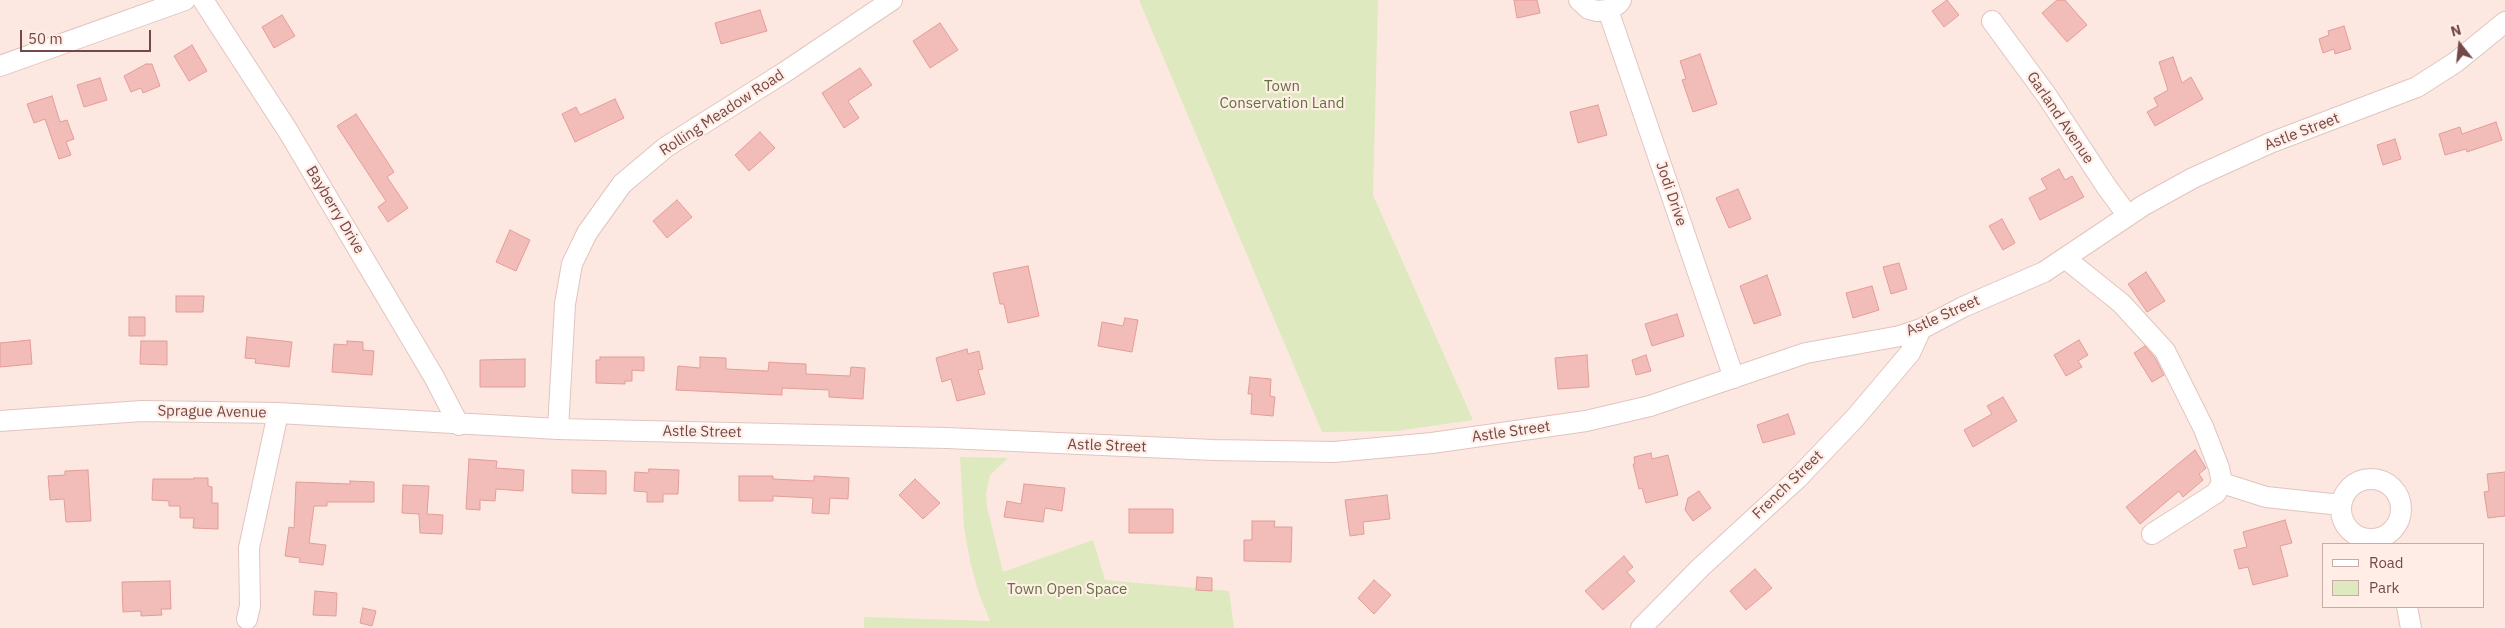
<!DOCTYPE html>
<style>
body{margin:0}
#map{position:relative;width:2505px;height:628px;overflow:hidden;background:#fce8e0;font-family:"IBM Plex Sans",sans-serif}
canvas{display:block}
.legend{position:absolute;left:2322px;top:543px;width:162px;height:65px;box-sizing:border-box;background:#ffede6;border:1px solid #c7aba7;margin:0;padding:6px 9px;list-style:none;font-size:15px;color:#734948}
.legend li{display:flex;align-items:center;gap:10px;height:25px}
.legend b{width:25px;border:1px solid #c7aba7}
.north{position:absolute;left:2435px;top:20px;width:50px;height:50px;-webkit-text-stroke:4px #ffede6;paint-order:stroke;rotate:344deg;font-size:14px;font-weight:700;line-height:20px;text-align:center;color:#734948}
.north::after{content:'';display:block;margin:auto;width:18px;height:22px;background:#734948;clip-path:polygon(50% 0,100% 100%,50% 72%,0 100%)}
.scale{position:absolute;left:20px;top:30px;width:131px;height:22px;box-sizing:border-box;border:2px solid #734948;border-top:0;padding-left:6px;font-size:15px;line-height:18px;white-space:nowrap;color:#734948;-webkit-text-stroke:4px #ffede6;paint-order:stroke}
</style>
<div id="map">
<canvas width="2505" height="628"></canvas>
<ul class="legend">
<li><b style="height:6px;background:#fff"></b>Road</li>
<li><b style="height:14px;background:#dee9bf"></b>Park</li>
</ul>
<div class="north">N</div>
<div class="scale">50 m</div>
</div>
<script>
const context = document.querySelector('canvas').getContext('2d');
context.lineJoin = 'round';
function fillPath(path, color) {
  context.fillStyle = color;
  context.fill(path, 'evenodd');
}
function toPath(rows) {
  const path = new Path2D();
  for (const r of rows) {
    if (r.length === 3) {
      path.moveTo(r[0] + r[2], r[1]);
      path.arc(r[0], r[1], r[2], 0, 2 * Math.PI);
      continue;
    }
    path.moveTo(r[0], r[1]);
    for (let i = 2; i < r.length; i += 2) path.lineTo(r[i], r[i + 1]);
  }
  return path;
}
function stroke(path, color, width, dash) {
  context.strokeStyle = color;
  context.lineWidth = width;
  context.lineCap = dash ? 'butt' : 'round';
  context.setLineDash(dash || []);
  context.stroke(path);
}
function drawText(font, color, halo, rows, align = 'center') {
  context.font = font + ' "IBM Plex Sans",sans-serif';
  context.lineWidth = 4.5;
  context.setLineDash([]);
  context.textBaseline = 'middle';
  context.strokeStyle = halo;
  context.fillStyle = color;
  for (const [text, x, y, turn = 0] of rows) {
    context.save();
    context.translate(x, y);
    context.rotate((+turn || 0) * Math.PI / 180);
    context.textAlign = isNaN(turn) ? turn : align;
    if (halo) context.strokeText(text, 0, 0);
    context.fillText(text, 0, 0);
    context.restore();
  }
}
fillPath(toPath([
 [1139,0,1378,0,1373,195,1473,420,1396,431,1322,432],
 [960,457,1008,458,990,475,986,494,987,507,1003,572,1093,540,1105,580,1229,591,1234,628,864,628,864,617,990,621,978,591,970,561,964,527]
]), '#dee9bf');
const building = toPath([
 [1514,0,1537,0,1540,13,1517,18,1514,0],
 [1947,0,1959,15,1944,27,1932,11,1947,0],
 [2057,0,2065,0,2087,25,2067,42,2042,13,2057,0],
 [760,10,767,31,721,44,715,23,760,10],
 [282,15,295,36,274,48,262,27,282,15],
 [940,23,958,50,930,68,913,41,940,23],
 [2344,26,2351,49,2335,54,2334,49,2323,53,2319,39,2329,35,2328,31,2344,26],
 [192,45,207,71,189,81,174,56,192,45],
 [1700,54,1717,104,1693,112,1682,80,1686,79,1680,61,1700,54],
 [2173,57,2182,83,2191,77,2203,99,2155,126,2147,112,2158,106,2154,98,2168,90,2159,62,2173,57],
 [146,64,152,64,160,86,143,93,141,88,131,92,124,76,146,64],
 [860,68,872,85,848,101,859,118,844,128,822,93,860,68],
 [100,78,107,100,84,107,77,85,100,78],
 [52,96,60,122,67,120,74,139,66,142,71,155,59,159,45,119,34,123,27,104,52,96],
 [615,99,624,118,575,142,562,114,576,107,580,115,615,99],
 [1598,105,1607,135,1578,143,1570,112,1598,105],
 [356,114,394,172,387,177,408,208,388,222,378,207,386,201,337,126,356,114],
 [2496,122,2502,140,2467,152,2466,149,2445,155,2439,134,2460,127,2462,134,2496,122],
 [760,132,775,148,749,171,735,155,760,132],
 [2395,139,2401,159,2383,165,2377,145,2395,139],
 [2059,169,2065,180,2072,176,2084,197,2040,220,2029,198,2047,189,2041,179,2059,169],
 [1738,189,1751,219,1729,228,1716,198,1738,189],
 [677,200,692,217,667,238,653,221,677,200],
 [2002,219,2015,243,2003,250,1989,226,2002,219],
 [510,230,530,240,516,271,496,262,510,230],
 [1899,263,1907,289,1891,294,1883,267,1899,263],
 [1028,266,1039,316,1008,323,1004,304,1000,304,993,273,1028,266],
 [2146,272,2165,301,2147,312,2128,284,2146,272],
 [1767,275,1781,315,1754,324,1740,286,1767,275],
 [1872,286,1879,310,1853,318,1846,293,1872,286],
 [176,296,204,296,203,312,176,312,176,296],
 [1677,314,1684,336,1652,346,1645,324,1677,314],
 [129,317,145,317,145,336,129,336,129,317],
 [1125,318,1138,320,1132,352,1098,346,1102,322,1123,326,1125,318],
 [247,337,292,342,289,367,255,363,256,359,245,358,247,337],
 [30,340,32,364,0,367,0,343,30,340],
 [2079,340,2088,355,2078,361,2082,367,2066,376,2054,355,2079,340],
 [141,341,167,341,167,365,140,364,141,341],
 [347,341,363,342,363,350,374,351,372,375,332,372,334,344,347,345,347,341],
 [2145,346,2155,358,2164,375,2152,382,2134,353,2145,346],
 [967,349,968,354,979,351,983,369,978,370,985,394,957,401,951,379,942,382,936,358,967,349],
 [1587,355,1589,387,1558,389,1555,358,1587,355],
 [1646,355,1651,371,1636,375,1632,360,1646,355],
 [600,357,644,357,644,371,632,370,632,381,625,381,625,384,596,383,596,360,600,360,600,357],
 [700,357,726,358,726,369,768,371,769,362,783,363,806,364,806,374,850,376,851,367,865,368,863,399,829,397,829,390,782,388,782,395,676,390,678,366,700,368,700,357],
 [525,359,525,387,480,387,480,360,525,359],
 [1250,377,1271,379,1270,396,1275,397,1273,416,1251,414,1252,394,1248,394,1250,377],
 [2003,397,2017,421,1973,447,1964,430,1992,414,1987,406,2003,397],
 [1788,414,1795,434,1763,443,1757,425,1788,414],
 [2195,450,2206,468,2199,474,2203,480,2183,497,2179,491,2140,524,2126,507,2195,450],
 [1651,453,1652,459,1668,455,1678,495,1646,503,1642,488,1639,489,1633,464,1635,464,1634,457,1651,453],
 [469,459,497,461,496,468,524,470,523,491,496,489,495,501,480,500,480,510,466,509,469,459],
 [649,469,679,470,678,494,663,494,663,502,647,502,647,492,634,491,635,472,648,473,649,469],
 [88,470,91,521,66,522,64,499,50,500,48,476,65,475,65,471,88,470],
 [572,470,606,471,606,494,572,493,572,470],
 [2505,472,2505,516,2488,518,2484,492,2489,491,2487,474,2505,472],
 [739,476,773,476,773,479,814,481,814,476,849,478,848,499,830,498,829,514,812,513,813,498,773,496,773,501,739,501,739,476],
 [194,478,208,478,208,486,212,487,212,503,218,503,218,529,193,528,194,518,180,518,180,506,169,506,169,501,152,500,153,479,194,479,194,478],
 [915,479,940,503,923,519,899,495,915,479],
 [350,481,374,482,374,502,327,502,327,506,314,506,309,543,326,545,323,565,299,562,300,558,285,556,289,527,294,528,296,482,350,484,350,481],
 [1024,484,1065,488,1062,511,1045,508,1043,522,1004,517,1007,501,1021,504,1024,484],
 [403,485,429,486,427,514,443,515,442,534,420,533,419,514,402,513,403,485],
 [1699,491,1711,508,1693,521,1685,510,1688,498,1699,491],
 [1387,495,1390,519,1363,522,1364,534,1350,536,1345,500,1387,495],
 [1129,509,1173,509,1173,533,1129,533,1129,509],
 [2285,520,2292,543,2280,546,2288,576,2253,585,2248,567,2239,569,2234,550,2247,547,2243,532,2285,520],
 [1252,521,1275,521,1274,527,1292,527,1291,562,1244,561,1244,540,1252,540,1252,521],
 [1624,556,1633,567,1627,572,1635,581,1603,610,1585,591,1624,556],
 [1755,569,1772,588,1746,610,1730,591,1755,569],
 [1197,577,1212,578,1212,591,1196,590,1197,577],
 [1374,580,1391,595,1374,614,1358,598,1374,580],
 [170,581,171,609,161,609,162,615,141,616,141,611,123,612,122,582,170,581],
 [315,591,337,593,336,616,313,615,315,591],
 [363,608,376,611,372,626,360,623,363,608]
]);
fillPath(building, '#f2bcb8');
stroke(building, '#e49c98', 1);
const minor = toPath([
 [203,0,288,131,434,377,459,425],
 [1579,0,1589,9,1597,11,1608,10,1618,4,1621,0],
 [1608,10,1734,378],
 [1992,21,2047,96,2106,186,2128,216],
 [0,66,185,0],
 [2066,259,2121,303,2165,351,2204,429,2219,468,2222,483,2216,493,2152,534],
 [0,421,142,411,278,413,558,429,947,438,1213,450,1334,452,1432,443,1586,421,1650,406,1806,353,1900,336,1921,329,1963,307,2044,272,2144,205,2193,178,2270,143,2417,87,2456,62,2505,22],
 [558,429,565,304,572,264,587,233,622,184,666,147,785,72,892,0],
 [2371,509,30],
 [2222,483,2266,497,2341,505],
 [2407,607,2411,628],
 [247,619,250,606,249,548,278,413],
 [1641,628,1701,567,1797,479,1855,418,1910,353,1921,329]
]);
stroke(minor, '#e2c4bf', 22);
stroke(minor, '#fff', 20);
drawText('15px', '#5e733d', '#ffede6', [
 ["Town",1282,87],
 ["Conservation Land",1282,104],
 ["Town Open Space",1067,590]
]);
drawText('15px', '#734948', '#ffede6', [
 ["Rolling Meadow Road",722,113,-33],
 ["Garland Avenue",2060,118,56],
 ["Astle Street",2302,132,-21],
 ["Jodi Drive",1671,194,71],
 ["Bayberry Drive",335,210,59],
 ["Astle Street",1943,316,-24],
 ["Sprague Avenue",212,412,1],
 ["Astle Street",702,432,1],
 ["Astle Street",1511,432,-8],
 ["Astle Street",1107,446,2],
 ["French Street",1788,485,-44]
]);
</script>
